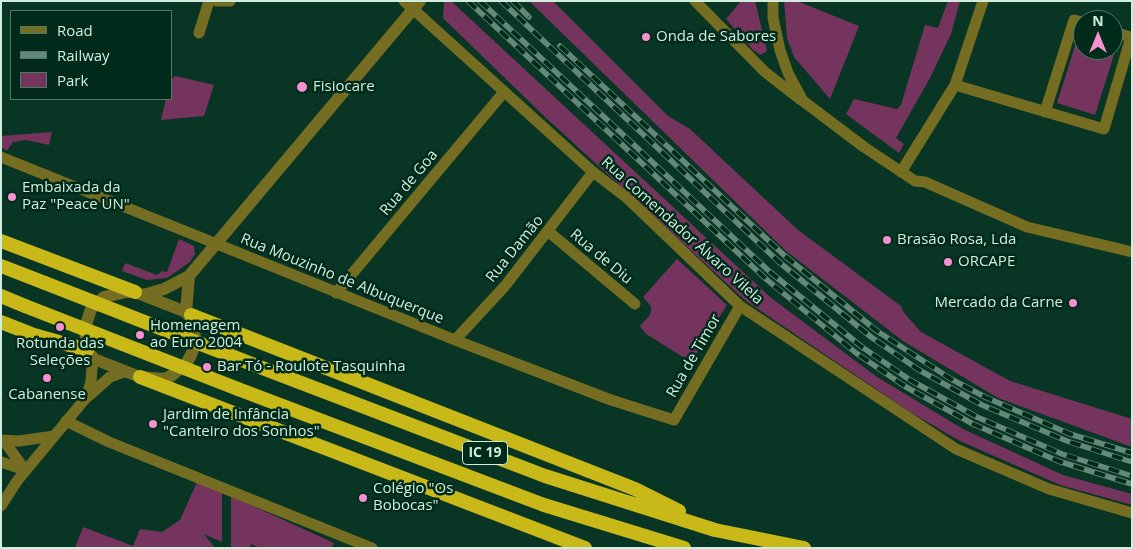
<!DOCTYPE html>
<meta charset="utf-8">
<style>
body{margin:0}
#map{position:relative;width:1133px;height:549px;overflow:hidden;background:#093524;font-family:"Open Sans",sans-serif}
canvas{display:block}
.frame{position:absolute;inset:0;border:2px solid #d1edde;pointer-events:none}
.legend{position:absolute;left:10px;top:10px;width:162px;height:90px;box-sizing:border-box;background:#002b1a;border:1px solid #547968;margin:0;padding:6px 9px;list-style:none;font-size:15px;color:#d1edde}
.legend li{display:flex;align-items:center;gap:10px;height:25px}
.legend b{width:25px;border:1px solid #547968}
.north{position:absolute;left:1073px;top:10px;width:50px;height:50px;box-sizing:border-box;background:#002b1a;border:1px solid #547968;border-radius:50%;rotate:0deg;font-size:14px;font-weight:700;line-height:20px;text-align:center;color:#d1edde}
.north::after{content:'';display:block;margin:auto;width:18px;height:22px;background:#f690d0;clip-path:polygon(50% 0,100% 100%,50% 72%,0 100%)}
</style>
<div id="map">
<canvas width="1133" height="549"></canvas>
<div class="frame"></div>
<ul class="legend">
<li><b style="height:6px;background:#756d21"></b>Road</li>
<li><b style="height:6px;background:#658979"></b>Railway</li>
<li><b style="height:14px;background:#75345e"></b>Park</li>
</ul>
<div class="north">N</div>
</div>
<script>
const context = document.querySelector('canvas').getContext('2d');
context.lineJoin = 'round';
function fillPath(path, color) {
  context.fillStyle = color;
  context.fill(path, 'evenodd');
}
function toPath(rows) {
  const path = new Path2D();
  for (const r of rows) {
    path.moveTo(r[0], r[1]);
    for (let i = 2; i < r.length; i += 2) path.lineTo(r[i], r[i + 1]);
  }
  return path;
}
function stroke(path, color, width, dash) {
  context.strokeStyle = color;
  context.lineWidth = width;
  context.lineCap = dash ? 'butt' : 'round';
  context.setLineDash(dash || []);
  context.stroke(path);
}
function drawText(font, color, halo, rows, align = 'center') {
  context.font = font + ' "Open Sans",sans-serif';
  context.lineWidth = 5;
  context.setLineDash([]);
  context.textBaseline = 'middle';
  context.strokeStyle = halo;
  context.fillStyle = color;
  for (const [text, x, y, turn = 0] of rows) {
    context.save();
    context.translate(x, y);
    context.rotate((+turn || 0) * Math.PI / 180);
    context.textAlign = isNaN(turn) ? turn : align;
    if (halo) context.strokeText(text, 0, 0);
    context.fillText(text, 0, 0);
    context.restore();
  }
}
fillPath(toPath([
 [444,1,451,1,770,297,877,377,963,429,1063,475,1132,494,1132,505,1060,485,960,441,910,412,746,301,545,117,443,18],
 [529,1,553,1,668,116,690,129,798,230,901,306,904,313,921,332,1010,381,1132,419,1132,447,998,398,903,341,786,251],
 [741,1,755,1,767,51,764,53,760,55,753,50,726,19],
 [784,1,797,1,859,26,830,99,794,57,787,38],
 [948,1,960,1,951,34,930,78,896,138,904,144,899,153,846,114,854,99,897,109,901,105,925,25,938,28],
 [1080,30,1083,31,1083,50,1113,50,1113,41,1118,42,1095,115,1057,103],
 [175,76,214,85,204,116,161,120,166,99,171,99,171,80],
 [52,132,49,145,26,140,13,142,7,151,1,147,1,136],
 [179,239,194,246,195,254,190,262,167,278,147,280,122,271,125,263,157,275,162,271,167,272],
 [677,259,727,305,691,362,646,334,640,326,650,315,651,310,651,306,643,297],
 [197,482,222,493,222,542,204,534,215,548,75,548,83,527,133,546,140,529,162,532,180,520],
 [231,496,334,543,332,548,259,548,251,544,250,548,231,548]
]), '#75345e');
stroke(toPath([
 [217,1,230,1],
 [404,1,593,172,627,198,740,306,956,449,1049,489,1132,513],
 [695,1,765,72,801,100],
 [773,1,773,18,780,50,788,73,803,101,864,147,915,181,925,182,1027,227,1132,252],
 [199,33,209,1],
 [955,85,1104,129,1131,37,1113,32],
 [1045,112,1074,20,1083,22],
 [1,157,455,340,611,400,674,420,740,306],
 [901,172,955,85,983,1],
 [549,232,635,304],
 [336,293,504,92],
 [455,340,505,286,593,172],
 [86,397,91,382,92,368,89,354],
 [66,421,109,442,372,548],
 [1,440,19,441,54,436],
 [4,441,25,470],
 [1,462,25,470],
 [1,506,17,481,85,399,110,377,126,371]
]), '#756d21', 11);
stroke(toPath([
 [126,292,135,292,186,312,194,322,195,344,191,355,186,364,171,376,164,379,140,377,94,359,87,350,85,328,91,309,104,297,126,292],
 [143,295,164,289,189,276,420,1],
 [186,312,189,276]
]), '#756d21', 12);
stroke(toPath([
 [1,241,135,292],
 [1,266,45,283],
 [1,296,25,306],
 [191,315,635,489,679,511],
 [1,322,34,335,87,350],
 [257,366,545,476,715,530,804,548],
 [140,377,585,548],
 [238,389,544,505,684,548]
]), '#c8b818', 14);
const rail = toPath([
 [468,1,766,279,856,353,906,387,973,424,1058,461,1132,484],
 [480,1,770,272,862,347,910,380,977,417,1062,454,1132,476],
 [501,1,779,262,871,337,919,370,982,405,1067,441,1132,462],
 [513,1,529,17],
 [560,46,785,256,877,331,951,379,985,397,1070,434,1132,453]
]);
stroke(rail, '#658979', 5.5);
stroke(rail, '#002b1a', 4, [11]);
stroke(toPath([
 [45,283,257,366],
 [25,306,238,389]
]), '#c8b818', 14);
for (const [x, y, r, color] of [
 [646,37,5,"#f690d0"],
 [302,87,6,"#f690d0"],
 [12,197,5,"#f690d0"],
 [887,240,5,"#f690d0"],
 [948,262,5,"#f690d0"],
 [1073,303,5,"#f690d0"],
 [60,327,5,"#f690d0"],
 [140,335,5,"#f690d0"],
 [207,367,5,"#f690d0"],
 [47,378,5,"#f690d0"],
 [153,424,5,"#f690d0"],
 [363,498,5,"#f690d0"]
]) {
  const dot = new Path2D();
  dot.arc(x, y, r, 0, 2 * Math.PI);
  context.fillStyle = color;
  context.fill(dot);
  stroke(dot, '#002b1a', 2);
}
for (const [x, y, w] of [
 [485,453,45]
]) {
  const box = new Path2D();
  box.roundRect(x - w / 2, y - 11.5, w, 23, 4);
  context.fillStyle = '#002b1a';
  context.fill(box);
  stroke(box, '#d1edde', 1);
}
drawText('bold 14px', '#d1edde', null, [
 ["IC 19",485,453]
]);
drawText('15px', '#d1edde', '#002b1a', [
 ["Onda de Sabores",656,37],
 ["Fisiocare",313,87],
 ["Embaixada da",22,188],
 ["Paz \"Peace UN\"",22,205],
 ["Brasão Rosa, Lda",897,240],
 ["ORCAPE",958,262],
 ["Mercado da Carne",1063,303,"right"],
 ["Homenagem",150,326],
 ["ao Euro 2004",150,343],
 ["Rotunda das",60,344,"center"],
 ["Seleções",60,361,"center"],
 ["Bar Tó - Roulote Tasquinha",217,367],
 ["Cabanense",47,395,"center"],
 ["Jardim de Infância",163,415],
 ["\"Canteiro dos Sonhos\"",163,432],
 ["Colégio \"Os",373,489],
 ["Bobocas\"",373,506]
], 'left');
drawText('15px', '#d1edde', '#002b1a', [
 ["Rua de Goa",409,183,-50],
 ["Rua Comendador Álvaro Vilela",682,231,42],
 ["Rua Damão",515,249,-51],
 ["Rua de Diu",601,257,40],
 ["Rua Mouzinho de Albuquerque",342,279,22],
 ["Rua de Timor",694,356,-60]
]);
</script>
